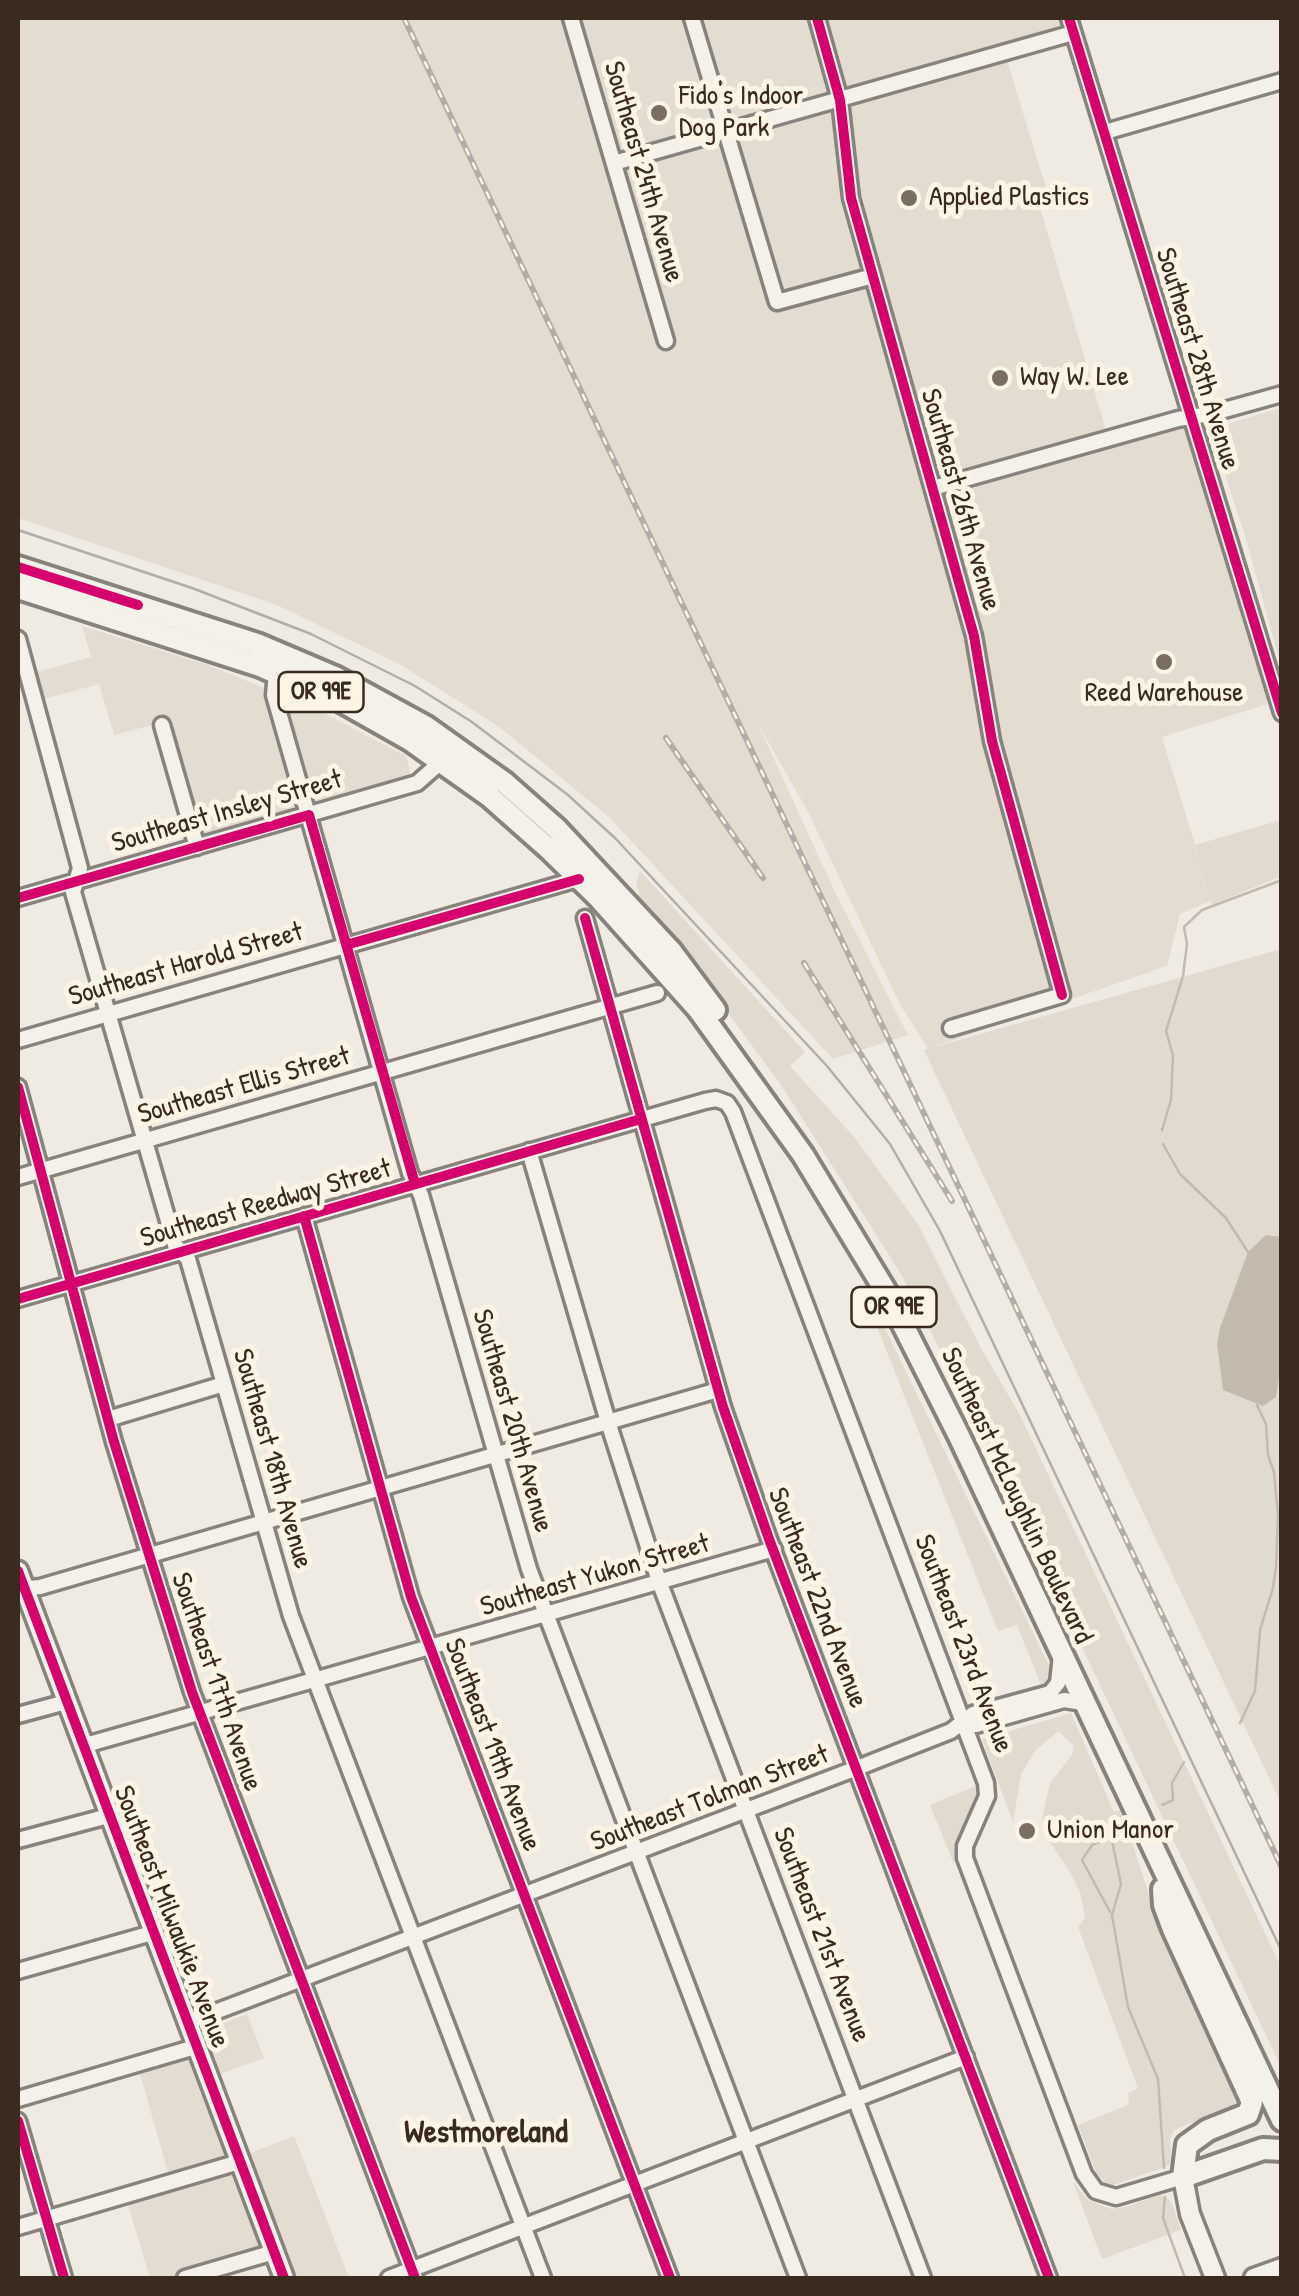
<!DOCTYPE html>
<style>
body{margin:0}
#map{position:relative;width:1299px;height:2296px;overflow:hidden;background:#efebe2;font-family:"Patrick Hand",sans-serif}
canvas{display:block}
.frame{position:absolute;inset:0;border:20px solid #3b2a1e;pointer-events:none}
</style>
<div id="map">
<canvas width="1299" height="2296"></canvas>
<div class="frame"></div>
</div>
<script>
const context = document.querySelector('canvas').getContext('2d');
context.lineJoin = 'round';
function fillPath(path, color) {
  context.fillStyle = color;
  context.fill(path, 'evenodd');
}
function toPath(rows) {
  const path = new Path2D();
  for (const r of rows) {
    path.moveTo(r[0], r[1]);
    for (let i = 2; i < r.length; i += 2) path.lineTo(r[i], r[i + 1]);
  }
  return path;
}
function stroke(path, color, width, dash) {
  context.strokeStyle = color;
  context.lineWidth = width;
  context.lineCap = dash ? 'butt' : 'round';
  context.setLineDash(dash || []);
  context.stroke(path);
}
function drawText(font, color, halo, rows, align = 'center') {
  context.font = font + ' "Patrick Hand",sans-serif';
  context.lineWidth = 10;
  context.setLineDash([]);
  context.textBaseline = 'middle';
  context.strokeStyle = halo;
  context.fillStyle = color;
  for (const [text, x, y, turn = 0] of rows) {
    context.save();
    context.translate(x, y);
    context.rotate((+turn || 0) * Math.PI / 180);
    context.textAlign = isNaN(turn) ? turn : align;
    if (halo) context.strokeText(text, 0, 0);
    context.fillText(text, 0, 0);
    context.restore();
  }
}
fillPath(toPath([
 [18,18,1060,18,1065,36,1005,54,1047,191,1036,194,1108,437,1181,418,1268,704,1162,737,1212,900,1180,914,1167,966,928,1049,900,1004,807,810,757,722,834,890,908,1035,833,1059,609,817,498,726,401,665,277,605,18,518],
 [1281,408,1281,666,1246,539,1210,429],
 [82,626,205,664,314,708,406,756,412,778,193,840,160,723,114,735,99,684,44,699,36,672,91,657],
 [247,2014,264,2058,220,2074,204,2031],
 [183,2056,190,2058,227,2155,223,2160,169,2176,139,2070],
 [294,2136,306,2166,349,2278,292,2278,245,2155],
 [227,2165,264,2255,184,2278,150,2278,125,2195]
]), '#e3dcd0');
fillPath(toPath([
 [1281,820,1281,876,1212,905,1195,845],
 [640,871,805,1052,790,1066,854,1137,917,1223,982,1350,1020,1415,1281,1967,1281,2067,954,1377,901,1274,781,1085,682,951,635,898,640,893,636,886],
 [1281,949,1281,1803,924,1050],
 [876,1310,1055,1678,1041,1685,1017,1625,998,1631,871,1312],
 [1071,1713,1114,1812,1120,1810,1124,1817,1157,1920,1241,2098,1238,2104,1174,2130,1170,2139,1172,2161,1168,2166,1113,2185,1107,2184,1097,2174,1078,2125,1126,2106,1129,2102,1128,2093,1138,2088,1078,1927,1085,1918,1081,1895,1071,1874,1045,1834,1042,1820,1050,1783,1072,1755,1074,1746,1058,1731,1035,1751,1021,1774,1013,1822,982,1739],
 [975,1786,977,1793,955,1844,954,1864,930,1805],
 [1073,2182,1088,2200,1111,2209,1126,2207,1160,2195,1166,2197,1172,2203,1181,2230,1102,2259]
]), '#e1dace');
fillPath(toPath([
 [1266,1235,1281,1237,1282,1357,1276,1397,1263,1406,1223,1390,1217,1344,1220,1328,1248,1252]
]), '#c3baad');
stroke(toPath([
 [1162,1130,1171,1100,1173,1056,1166,1031,1183,976,1187,944,1184,927,1202,910,1282,880],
 [1163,1144,1180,1174,1226,1218,1248,1252],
 [1240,1723,1255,1691,1260,1630,1273,1588,1276,1567,1278,1515,1274,1472,1268,1455,1266,1424,1257,1405],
 [1162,1805,1173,1800,1172,1783,1184,1762],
 [1124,1823,1111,1836,1121,1884,1112,1915,1128,2007,1158,2079,1164,2168],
 [1110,1837,1092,1845,1082,1860,1110,1912],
 [1165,2197,1163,2218,1185,2278]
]), '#c3baad', 2.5);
const minor = toPath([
 [571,18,666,341],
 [692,18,777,302,873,276],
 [817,18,840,100,851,198,974,636,992,741,1062,995,951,1028],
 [1069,18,1282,713],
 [1105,132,1282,81],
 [614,163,1073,33],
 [933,488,1178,419,1210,414,1282,394],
 [18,639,80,868,73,892,175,1245,188,1259,291,1616,543,2278],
 [276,673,274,695,410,1173,421,1195,529,1569,798,2278],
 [162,725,197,847],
 [18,898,417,783,442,761],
 [585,918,723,1407,769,1539,1049,2278],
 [18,1040,585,877],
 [18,1087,114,1442,192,1692,415,2278],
 [529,1151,608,1422,659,1581,923,2278],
 [18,1177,657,993],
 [304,1216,411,1597,670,2278],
 [18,1299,705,1101,716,1099,727,1103,733,1112,986,1783,987,1796,965,1846,965,1858,1084,2174,1096,2191,1116,2197,1183,2177],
 [108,1419,224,1384],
 [18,1589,40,1587,718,1390],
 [18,1715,66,1702],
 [963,1724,976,1725,1064,1700,1083,1703],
 [82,1746,774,1549],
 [18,1840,108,1816],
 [18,1971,152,1933],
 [186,2023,857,1768,951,1731,973,1714,1050,1693,1058,1683,1061,1655],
 [18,2099,195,2047],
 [18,2121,64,2278],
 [18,2227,239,2162],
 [185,2278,274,2252],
 [389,2278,966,2057]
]);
const major = toPath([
 [18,1571,284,2278],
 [1183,2177,1190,2214,1215,2278],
 [1254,2278,1282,2268]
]);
const highway = toPath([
 [18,567,257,644,337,678,425,726,505,783,557,829,671,951,715,1010],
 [18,588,260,666,341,701,410,740,489,796,550,850,598,897,698,1009,803,1155,888,1295,959,1436,1282,2120],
 [1163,1889,1164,1905,1173,1929,1252,2102,1248,2114,1208,2130,1187,2145,1183,2177,1263,2149,1282,2150]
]);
stroke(minor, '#87827b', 21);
stroke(major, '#87827b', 25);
stroke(highway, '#87827b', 28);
stroke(minor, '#f4f1ea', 14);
stroke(major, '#f4f1ea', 18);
stroke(highway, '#f4f1ea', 20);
stroke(toPath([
 [18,530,192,588,311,634,415,686,472,722,568,795,616,839,827,1066,890,1144,940,1231,1282,1952]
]), '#b2aea7', 2.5);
const rail = toPath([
 [404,18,1282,1868],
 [666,738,763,878],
 [804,963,952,1201]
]);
stroke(rail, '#b2aea7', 6);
stroke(rail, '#fcf5e5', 2.5, [8]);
stroke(toPath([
 [817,18,840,100,851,198,974,636,992,741,1062,995],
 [1069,18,1282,713],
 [18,567,138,605],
 [18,898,309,815,415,1184],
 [585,918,723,1407,769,1539,1049,2278],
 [346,945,579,879],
 [18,1087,114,1442,192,1692,415,2278],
 [304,1216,411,1597,670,2278],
 [18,1299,641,1119],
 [18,1571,284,2278],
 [18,2121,64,2278]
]), '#d6006c', 10);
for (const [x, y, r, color] of [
 [659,113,10,"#7a6e63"],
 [909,198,10,"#7a6e63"],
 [1000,378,10,"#7a6e63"],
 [1164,662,10,"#7a6e63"],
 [1027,1831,10,"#7a6e63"]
]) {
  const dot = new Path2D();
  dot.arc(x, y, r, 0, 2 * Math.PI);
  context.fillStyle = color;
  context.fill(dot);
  stroke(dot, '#fcf5e5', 4);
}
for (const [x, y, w] of [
 [321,692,85],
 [894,1307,85]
]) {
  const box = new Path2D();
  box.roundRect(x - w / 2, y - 20, w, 40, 8);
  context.fillStyle = '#fcf5e5';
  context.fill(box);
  stroke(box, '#3b2a1e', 2.5);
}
drawText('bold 25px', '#3b2a1e', null, [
 ["OR 99E",321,692],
 ["OR 99E",894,1307]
]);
drawText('28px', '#3b2a1e', '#fcf5e5', [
 ["Fido's Indoor",679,97],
 ["Dog Park",679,129],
 ["Applied Plastics",929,198],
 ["Way W. Lee",1020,378],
 ["Reed Warehouse",1164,694,"center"],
 ["Union Manor",1047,1831]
], 'left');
drawText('28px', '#3b2a1e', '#fcf5e5', [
 ["Southeast 24th Avenue",643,172,74],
 ["Southeast 28th Avenue",1197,359,73],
 ["Southeast 26th Avenue",960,500,74],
 ["Southeast Insley Street",227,812,-16],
 ["Southeast Harold Street",186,965,-16],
 ["Southeast Ellis Street",244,1086,-16],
 ["Southeast Reedway Street",266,1204,-16],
 ["Southeast 20th Avenue",512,1421,74],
 ["Southeast 18th Avenue",272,1459,74],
 ["Southeast McLoughlin Boulevard",1016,1496,65],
 ["Southeast Yukon Street",595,1576,-16],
 ["Southeast 22nd Avenue",817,1598,69],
 ["Southeast 23rd Avenue",963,1644,69],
 ["Southeast 17th Avenue",216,1682,71],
 ["Southeast 19th Avenue",492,1745,69],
 ["Southeast Tolman Street",710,1799,-21],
 ["Southeast Milwaukie Avenue",171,1917,69],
 ["Southeast 21st Avenue",821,1935,69]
]);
drawText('bold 32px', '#3b2a1e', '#fcf5e5', [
 ["Westmoreland",486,2133]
]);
</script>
